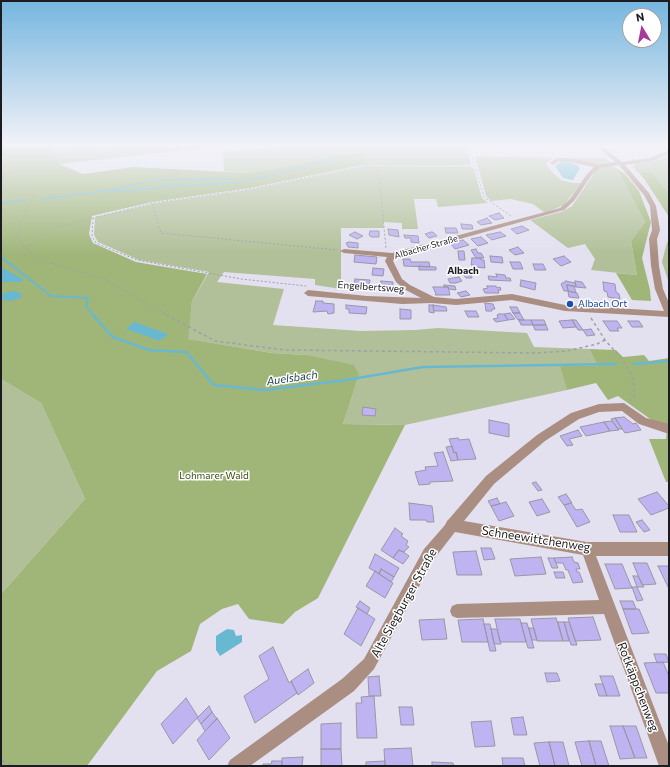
<!DOCTYPE html>
<meta charset="utf-8">
<style>
body{margin:0}
#map{position:relative;width:670px;height:767px;overflow:hidden;background:#e3e1f0;font-family:Commissioner,sans-serif}
canvas{display:block}
.frame{position:absolute;inset:0;border:2px solid #1c1b20;pointer-events:none}
.north{position:absolute;left:622px;top:8px;width:40px;height:40px;box-sizing:border-box;background:#fff;border:1px solid #a4a4a6;border-radius:50%;rotate:350deg;font-size:11px;font-weight:700;line-height:16px;text-align:center;color:#1c1b20}
.north::after{content:'';display:block;margin:auto;width:14px;height:18px;background:#a53c9d;clip-path:polygon(50% 0,100% 100%,50% 72%,0 100%)}
</style>
<div id="map">
<canvas width="670" height="767"></canvas>
<div class="frame"></div>
<div class="north">N</div>
</div>
<script>
const context = document.querySelector('canvas').getContext('2d');
context.lineJoin = 'round';
function fillPath(path, color) {
  context.fillStyle = color;
  context.fill(path, 'evenodd');
}
function toPath(rows) {
  const path = new Path2D();
  for (const r of rows) {
    path.moveTo(r[0], r[1]);
    for (let i = 2; i < r.length; i += 2) path.lineTo(r[i], r[i + 1]);
  }
  return path;
}
function stroke(path, color, width, dash) {
  context.strokeStyle = color;
  context.lineWidth = width;
  context.lineCap = dash ? 'butt' : 'round';
  context.setLineDash(dash || []);
  context.stroke(path);
}
function drawText(font, color, halo, rows, align = 'center') {
  context.font = font + ' Commissioner,sans-serif';
  context.lineWidth = 3;
  context.setLineDash([]);
  context.textBaseline = 'middle';
  context.strokeStyle = halo;
  context.fillStyle = color;
  for (const [text, x, y, turn = 0] of rows) {
    context.save();
    context.translate(x, y);
    context.rotate((+turn || 0) * Math.PI / 180);
    context.textAlign = isNaN(turn) ? turn : align;
    if (halo) context.strokeText(text, 0, 0);
    context.fillText(text, 0, 0);
    context.restore();
  }
}
fillPath(toPath([
 [222,146,61,164,49,147],
 [286,146,467,146,471,164,467,165,362,165,362,152,330,156,293,165,249,173,224,171,223,152],
 [475,156,554,158,546,163,550,170,561,180,573,183,581,183,564,205,545,213,533,204,511,199,491,201,486,196],
 [669,156,669,193,653,173,639,173,633,167,637,163,651,162],
 [568,158,604,158,611,162,594,164],
 [611,165,618,171,645,222,631,241,637,275,591,270,595,259,585,244,568,248,530,220,561,212,572,206,597,169],
 [365,166,470,167,474,169,482,198,488,203,438,207,436,199,414,199,418,229,402,229,402,223,383,222,384,228,341,228,341,289,315,285,315,279,224,272,217,282,284,289,273,325,361,331,415,330,438,328,527,333,534,347,589,349,598,366,561,365,567,390,405,425,343,424,359,375,306,355,272,353,187,339,192,301,209,272,139,260,98,242,94,235,95,217,156,203,247,190],
 [667,242,669,242,669,283,662,262],
 [1,379,41,403,85,499,1,594]
]), '#b1c098');
fillPath(toPath([
 [1,146,49,146,61,165,83,174,133,167,249,173,293,165,330,156,363,152,362,165,250,188,152,202,92,216,89,234,93,243,136,262,207,274,192,301,188,339,272,353,306,355,354,365,359,375,343,424,405,425,318,598,295,612,283,624,249,619,238,604,222,609,200,624,191,651,157,671,87,766,1,766,1,594,85,499,41,403,1,379],
 [613,166,625,174,639,191,651,222,642,258,650,290,651,301,632,300,616,273,637,275,631,241,645,222,618,171],
 [639,173,653,173,669,193,669,217,645,180],
 [589,349,616,350,623,357,644,355,649,361,669,358,669,482,666,482,649,439,666,439,667,431,618,396,608,400,596,383,567,390,560,365,598,366]
]), '#a0b679');
fillPath(toPath([
 [568,162,577,165,580,168,573,180,563,178,555,166,559,163],
 [1,267,21,278,24,280,20,282,1,282],
 [14,291,22,294,21,298,10,301,1,299,1,295,7,292],
 [134,322,168,334,160,341,126,329],
 [227,629,234,630,236,636,242,635,242,642,220,656,216,650,216,636]
]), '#69b8d1');
stroke(toPath([
 [113,189,157,180,233,179],
 [43,199,111,190,131,191,161,187,244,182,338,158],
 [1,203,27,200]
]), '#69b8d1', 1.5);
stroke(toPath([
 [1,257,51,296,88,298,86,306,94,316]
]), '#69b8d1', 2);
stroke(toPath([
 [93,315,113,337,149,350,186,352,214,385,265,390,346,380,423,367,616,364],
 [634,364,669,361]
]), '#69b8d1', 2.5);
const building = toPath([
 [499,213,504,218,495,220,489,216,499,213],
 [487,218,492,223,481,225,477,222,487,218],
 [461,224,472,225,473,229,462,229,461,224],
 [522,226,529,230,517,234,511,229,522,226],
 [445,228,456,228,458,233,446,233,445,228],
 [388,229,398,230,399,237,389,235,388,229],
 [370,231,379,231,379,237,371,237,369,235,370,231],
 [355,232,363,236,357,239,349,235,355,232],
 [431,232,433,232,437,236,429,238,425,234,431,232],
 [500,232,506,236,492,240,486,235,500,232],
 [404,235,418,236,419,243,411,242,411,238,405,238,404,235],
 [481,237,488,243,478,246,471,239,481,237],
 [463,240,469,245,455,249,450,243,463,240],
 [349,242,358,243,358,248,348,247,346,243,349,242],
 [518,247,524,253,515,255,509,250,518,247],
 [476,249,478,253,481,253,484,258,476,258,471,250,476,249],
 [458,251,464,251,465,260,459,260,458,251],
 [355,255,377,257,376,264,354,262,355,255],
 [490,256,502,257,503,263,491,262,490,256],
 [564,256,571,262,561,266,553,259,564,256],
 [472,258,481,258,481,260,484,260,485,268,474,267,474,265,471,265,472,258],
 [403,259,410,259,411,262,429,262,430,267,404,266,403,259],
 [510,262,520,262,523,269,513,269,510,262],
 [533,264,543,264,546,270,535,270,533,264],
 [419,266,436,267,436,270,419,270,419,266],
 [373,268,384,269,383,276,372,275,373,268],
 [462,273,471,273,472,278,466,278,462,273],
 [496,274,505,275,506,278,510,278,511,281,489,280,488,276,497,277,496,274],
 [459,277,462,281,456,283,450,283,448,279,459,277],
 [355,279,370,280,369,286,354,285,355,279],
 [521,280,536,283,535,290,520,286,521,280],
 [381,281,393,282,393,289,380,288,381,281],
 [566,281,575,283,576,287,567,285,568,291,564,291,561,284,566,281],
 [575,281,582,282,586,288,576,287,575,281],
 [603,282,615,284,616,292,619,294,620,299,608,297,607,292,604,291,603,282],
 [444,285,455,286,456,290,449,289,448,287,444,287,444,285],
 [567,285,574,286,576,293,568,291,567,285],
 [487,286,496,286,497,288,500,287,501,290,498,290,499,293,485,293,483,289,488,288,487,286],
 [433,287,448,287,450,295,435,295,436,294,433,287],
 [466,291,470,295,461,297,457,293,466,291],
 [568,291,577,293,579,298,569,297,568,291],
 [316,301,323,301,323,303,334,304,334,313,328,314,327,311,313,312,316,301],
 [485,303,493,304,495,309,492,309,492,311,486,311,485,303],
 [346,305,367,307,366,314,349,313,349,309,346,309,346,305],
 [429,305,433,305,434,313,429,312,429,305],
 [433,305,446,307,447,311,434,311,433,305],
 [510,307,517,307,520,313,513,313,510,307],
 [400,309,411,310,411,319,400,319,400,309],
 [465,311,476,311,479,317,468,317,465,311],
 [510,313,515,319,508,320,504,314,510,313],
 [513,313,520,313,524,320,518,320,513,313],
 [499,314,504,314,508,320,496,322,493,319,498,318,497,315,499,314],
 [519,320,531,320,533,325,521,325,519,320],
 [531,320,544,320,546,325,533,325,531,320],
 [572,320,576,327,563,328,559,321,572,320],
 [572,320,576,320,583,330,578,330,572,320],
 [603,321,617,321,622,328,617,328,619,331,610,331,603,321],
 [628,321,639,321,643,327,632,327,628,321],
 [533,325,546,325,548,330,535,330,533,325],
 [591,329,595,335,587,336,583,330,591,329],
 [363,407,376,409,375,416,362,415,363,407],
 [624,417,633,424,636,423,641,430,625,433,615,418,624,417],
 [615,418,622,429,618,429,611,419,615,418],
 [489,420,509,424,509,437,489,433,489,420],
 [612,421,618,429,619,430,610,431,604,422,612,421],
 [604,422,610,431,586,436,580,427,604,422],
 [578,430,582,436,569,439,573,445,567,446,560,436,578,430],
 [458,438,459,440,469,439,476,459,458,460,456,452,454,453,449,439,458,438],
 [452,446,454,453,456,452,458,460,451,461,446,447,452,446],
 [443,452,453,481,430,482,430,484,419,485,415,472,426,470,425,467,438,466,434,453,443,452],
 [536,482,542,490,538,491,532,483,536,482],
 [657,492,669,506,669,508,651,515,638,499,657,492],
 [566,494,572,503,564,505,558,497,566,494],
 [497,498,500,504,491,506,488,501,497,498],
 [542,499,550,512,537,516,529,502,542,499],
 [506,502,514,516,499,521,491,506,506,502],
 [409,503,432,506,434,522,427,522,426,520,410,520,409,503],
 [571,503,576,510,582,509,590,522,577,527,564,505,571,503],
 [613,515,629,515,637,532,620,532,613,515],
 [642,520,650,530,644,532,636,522,642,520],
 [395,528,403,534,401,536,408,541,406,545,409,547,404,552,399,550,393,558,381,550,395,528],
 [481,548,491,548,495,559,484,560,481,548],
 [399,550,402,552,402,551,409,556,403,564,393,558,399,550],
 [476,551,482,575,457,575,453,552,476,551],
 [375,554,399,568,394,577,381,569,379,574,369,568,375,554],
 [541,557,546,574,515,576,510,559,541,557],
 [572,557,574,562,578,563,580,569,576,569,577,572,579,572,583,582,573,583,568,570,566,570,563,563,556,563,554,558,572,557],
 [548,558,554,558,558,568,552,568,548,558],
 [633,563,647,563,656,584,642,585,633,563],
 [605,564,622,564,632,588,615,589,605,564],
 [658,566,668,566,669,567,669,589,658,566],
 [381,569,394,577,391,582,379,574,381,569],
 [375,571,393,583,385,598,366,586,375,571],
 [554,572,563,572,565,578,556,578,554,572],
 [633,576,638,576,644,587,637,587,633,576],
 [632,587,637,587,643,600,637,601,632,587],
 [360,601,370,608,367,614,356,607,360,601],
 [620,601,633,601,636,609,623,609,620,601],
 [358,608,375,619,361,646,344,634,358,608],
 [623,609,639,609,649,633,632,634,623,609],
 [593,617,601,640,575,641,568,618,593,617],
 [556,618,563,641,537,641,531,619,556,618],
 [444,619,447,639,422,640,419,620,444,619],
 [483,619,488,642,462,642,458,620,483,619],
 [495,619,520,619,526,642,500,642,495,619],
 [558,622,564,622,569,641,563,641,558,622],
 [564,622,569,622,577,645,571,645,564,622],
 [521,623,527,623,534,648,528,648,521,623],
 [484,624,490,624,496,651,490,651,484,624],
 [529,628,534,628,537,640,532,640,529,628],
 [491,629,497,629,501,644,494,644,491,629],
 [273,647,289,683,291,681,297,693,255,723,244,696,269,679,259,656,273,647],
 [654,654,666,654,669,662,657,663,654,654],
 [663,662,669,676,669,693,656,693,644,663,663,662],
 [308,669,314,683,298,695,291,681,308,669],
 [545,673,557,673,560,681,547,682,545,673],
 [379,676,381,696,369,696,368,677,379,676],
 [600,676,613,676,620,696,607,696,600,676],
 [595,684,603,684,607,696,599,696,595,684],
 [374,696,377,738,357,738,356,703,362,703,361,697,374,696],
 [186,698,198,717,173,744,161,724,186,698],
 [209,706,212,712,201,724,197,718,209,706],
 [399,707,412,707,414,725,401,725,399,707],
 [212,712,217,719,205,731,201,724,212,712],
 [523,717,527,735,514,735,511,718,523,717],
 [217,718,230,738,209,760,197,740,217,718],
 [491,721,495,746,475,747,471,722,491,721],
 [341,723,341,749,321,749,321,724,341,723],
 [610,726,623,726,635,758,620,759,610,726],
 [623,726,636,726,647,758,635,758,623,726],
 [589,741,596,766,582,766,575,742,589,741],
 [589,741,601,741,609,766,596,766,589,741],
 [549,742,563,742,569,766,555,766,549,742],
 [549,742,555,766,540,766,534,743,549,742],
 [411,748,413,766,385,766,384,749,411,748],
 [321,749,341,749,342,766,321,766,321,749],
 [303,757,302,766,282,766,282,758,303,757],
 [502,758,523,758,525,766,503,766,502,758],
 [272,761,282,761,282,766,263,766,263,764,271,764,272,761],
 [385,761,385,766,366,766,366,762,385,761],
 [432,762,453,763,454,766,432,766,432,762]
]);
fillPath(building, '#bfb4f1');
stroke(building, '#9997a5', 1);
stroke(toPath([
 [469,146,484,197,511,216],
 [1,162,32,185,37,192,20,222,18,235,23,247,43,261,102,278,169,316],
 [378,166,386,248],
 [1,192,32,185],
 [152,203,161,233,337,250],
 [93,218,92,236,96,243,137,260,241,279,306,286],
 [24,247,31,245,46,230,152,203,249,189,367,165,475,166]
]), '#9f9ea9', 1, [2, 2]);
stroke(toPath([
 [167,315,215,341,285,350,536,353,567,351,597,344,605,340],
 [591,318,605,340,622,359,632,376,635,395,630,401]
]), '#9f9ea9', 1.5, [3, 3]);
stroke(toPath([
 [1,760,13,766]
]), '#9f9ea9', 2.5, [4.5, 4.5]);
fillPath(toPath([
 [596,146,602,146,622,162,650,158,669,150,669,154,653,161,625,165,649,193,656,206,660,230,657,239,659,266,663,289,669,303,669,317,565,311,512,300,456,305,432,303,402,304,308,296,304,293,308,290,367,296,421,298,404,289,396,282,385,261,387,257,344,253,340,251,344,249,392,253,560,208,570,199,587,174,594,167,569,162,558,162,553,165,550,163,556,158,569,158,598,164,615,162,596,146],
 [619,165,644,195,650,206,652,230,649,239,651,266,655,289,664,311,565,305,512,294,456,299,434,297,410,285,402,279,393,261,395,257,564,210,574,201,591,176,600,168,619,165],
 [624,403,646,418,669,424,669,434,639,424,622,411,599,412,579,419,545,441,494,484,464,521,587,542,669,542,669,556,596,556,669,746,669,766,659,766,604,614,457,618,452,616,450,611,452,606,457,604,599,600,583,555,455,532,434,559,374,669,354,691,250,766,227,766,230,760,342,679,364,659,424,549,445,525,447,521,449,519,486,476,537,435,571,413,599,404,624,403]
]), '#ab8e82');
const sky = context.createLinearGradient(0, 0, 0, 254);
sky.addColorStop(0, '#75b6df');
sky.addColorStop(0.57, '#f2f2f8');
sky.addColorStop(1, '#f2f2f800');
context.fillStyle = sky;
context.fillRect(0, 0, 670, 254);
for (const [x, y, r, color] of [
 [570,304,4,"#1a4fb4"]
]) {
  const dot = new Path2D();
  dot.arc(x, y, r, 0, 2 * Math.PI);
  context.fillStyle = color;
  context.fill(dot);
  stroke(dot, '#fff', 1.5);
}
drawText('9px', '#1c1b20', '#fff', [
 ["Albacher Straße",426,247,-16]
]);
drawText('bold 10px', '#1c1b20', '#fff', [
 ["Albach",463,271]
]);
drawText('10px', '#1c1b20', '#fff', [
 ["Engelbertsweg",371,287,4]
]);
drawText('10px', '#164399', '#fff', [
 ["Albach Ort",578,304]
], 'left');
drawText('10px', '#3c4f0b', '#fff', [
 ["Lohmarer Wald",214,476]
]);
drawText('italic 11px', '#153a45', '#fff', [
 ["Auelsbach",292,378,-8]
]);
drawText('12px', '#1c1b20', '#fff', [
 ["Schneewittchenweg",536,539,9],
 ["Alte Siegburger Straße",404,603,-61],
 ["Rotkäppchenweg",638,687,69]
]);
</script>
